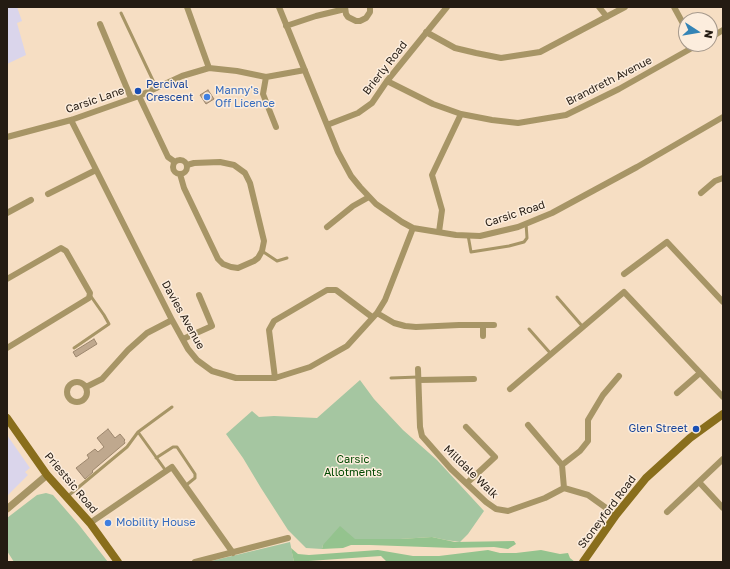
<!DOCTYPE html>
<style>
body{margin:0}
#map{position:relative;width:730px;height:569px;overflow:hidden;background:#f6dec3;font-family:"Golos Text",sans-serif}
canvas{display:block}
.frame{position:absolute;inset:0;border:8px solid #241b12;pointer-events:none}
.north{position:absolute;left:678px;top:12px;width:40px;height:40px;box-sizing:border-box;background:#fceddd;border:1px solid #a6998c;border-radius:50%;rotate:102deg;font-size:11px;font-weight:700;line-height:16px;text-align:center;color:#241b12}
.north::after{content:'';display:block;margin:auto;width:14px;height:18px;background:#3484b6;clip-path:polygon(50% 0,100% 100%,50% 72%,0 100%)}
</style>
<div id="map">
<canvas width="730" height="569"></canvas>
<div class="frame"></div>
<div class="north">N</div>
</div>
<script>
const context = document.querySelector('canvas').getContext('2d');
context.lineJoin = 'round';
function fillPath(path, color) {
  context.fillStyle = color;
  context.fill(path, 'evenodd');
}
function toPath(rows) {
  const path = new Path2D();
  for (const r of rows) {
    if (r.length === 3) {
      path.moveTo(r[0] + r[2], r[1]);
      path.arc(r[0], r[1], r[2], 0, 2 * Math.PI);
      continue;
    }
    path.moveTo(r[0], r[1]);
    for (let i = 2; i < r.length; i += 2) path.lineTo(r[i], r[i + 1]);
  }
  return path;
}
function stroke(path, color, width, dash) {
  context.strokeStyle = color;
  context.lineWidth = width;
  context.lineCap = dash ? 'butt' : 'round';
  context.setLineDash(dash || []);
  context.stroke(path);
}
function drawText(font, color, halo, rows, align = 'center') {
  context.font = font + ' "Golos Text",sans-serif';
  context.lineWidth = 3;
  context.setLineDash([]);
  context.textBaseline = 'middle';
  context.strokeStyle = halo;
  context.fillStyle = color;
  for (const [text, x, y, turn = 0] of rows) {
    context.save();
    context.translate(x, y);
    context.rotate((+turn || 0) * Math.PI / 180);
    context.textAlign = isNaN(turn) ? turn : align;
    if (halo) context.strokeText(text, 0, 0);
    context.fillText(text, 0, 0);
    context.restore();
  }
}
fillPath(toPath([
 [7,7,17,7,22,21,17,23,26,55,7,64],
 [7,435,30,468,25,472,28,475,7,496]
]), '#dad5eb');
fillPath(toPath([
 [360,380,374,399,403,430,437,460,484,511,468,534,460,542,446,540,432,537,400,539,355,539,323,545,322,549,306,548,288,530,261,488,243,458,226,434,252,411,259,417,274,416,317,418],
 [46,493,53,495,79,525,108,562,14,562,7,551,7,518,37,495],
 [290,542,294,562,207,562]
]), '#a5c6a1');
fillPath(toPath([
 [340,526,355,539,400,539,432,537,455,542,514,541,516,544,508,549,494,547,453,548,370,545,351,545,343,548,322,549,323,545],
 [291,548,298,554,309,555,378,550,413,556,439,556,488,550,500,553,516,553,541,550,560,554,568,553,570,558,575,562,387,562,381,556,294,562]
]), '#94c38e');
const building = toPath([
 [208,90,214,99,206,104,200,95,208,90],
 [94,339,97,344,76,357,73,352,94,339],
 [108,429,115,438,120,434,125,440,124,441,125,443,92,471,93,472,85,479,76,468,89,458,87,455,95,449,98,452,104,447,97,438,108,429]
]);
fillPath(building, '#bfa88e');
stroke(building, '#9c866d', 1);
stroke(toPath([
 [121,13,157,89],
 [468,235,471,252,509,246,524,242,527,238,526,223],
 [262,251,277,261,287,258],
 [557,297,583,327],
 [529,329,551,354],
 [74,348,109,324,104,315,90,295],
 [391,378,419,377],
 [138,432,172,407],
 [156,458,173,447,177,447,195,474,195,478,185,486],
 [68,496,127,447,138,432,166,471]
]), '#a79566', 3);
stroke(toPath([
 [187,7,209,68],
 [279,7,338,152,351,176,360,187,376,204,402,222,413,228,456,235,480,236,518,227,552,213,637,167,723,117],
 [345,7,346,14,348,17,356,21,360,21,366,18,370,12,370,7],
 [599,7,607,17],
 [674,7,686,29],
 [100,24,131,98],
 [286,26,316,16,345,9],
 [426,32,455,48,476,53,501,58,540,52,625,7],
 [710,38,723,30],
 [266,77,263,94,276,127],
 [387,81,433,104,461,114,492,120,518,123,566,115,619,89,699,44],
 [139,96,168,157,175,162],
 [71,120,172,320,188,349,197,360,212,371,236,378,275,378,310,367,347,346,377,313,385,300,413,228],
 [327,125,358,113,372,103,387,81,447,7],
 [7,137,71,120,139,96,182,76,209,68,237,71,266,77,305,70],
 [180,167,7],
 [180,174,184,188,218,259,223,264,231,267,238,268,254,261,258,258,262,251,264,241,250,183,245,173,234,165,220,162,194,163,187,165],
 [701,193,715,181,723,178],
 [48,194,96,170],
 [7,213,31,200],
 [327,227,353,206,369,197],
 [439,232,442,210,432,175,461,114],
 [624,274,667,242,723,302],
 [7,279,61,248,66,251,90,293,89,298,7,348],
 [377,313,394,323,405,326,416,327,459,325,494,325],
 [483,336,483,325],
 [183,339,212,326,199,295],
 [418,369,420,427,422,436,451,469,486,502,496,509,508,511,545,498,564,488,588,495,616,515],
 [275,378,269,330,274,321,327,290,336,290,372,317],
 [419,380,474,379],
 [77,392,10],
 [86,387,102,379,128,350,147,333,172,320],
 [510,389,624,292,723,397],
 [677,393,700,373],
 [528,425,562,465,564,488],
 [466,427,495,457,467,483],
 [562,465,580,451,588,441,588,420,603,395,619,376],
 [699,482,723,508],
 [667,512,723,459],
 [90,523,172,467,233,553],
 [195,562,288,538]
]), '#a79566', 6);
stroke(toPath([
 [7,509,47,475]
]), '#a79566', 7);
stroke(toPath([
 [7,418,47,475,90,523,118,562],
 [583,562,616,515,646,478,690,438,723,414]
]), '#896e1c', 8);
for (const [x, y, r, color] of [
 [138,91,4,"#1a4fb4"],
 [207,97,4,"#3f7fe0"],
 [696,429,4,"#1a4fb4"],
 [108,523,4,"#3f7fe0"]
]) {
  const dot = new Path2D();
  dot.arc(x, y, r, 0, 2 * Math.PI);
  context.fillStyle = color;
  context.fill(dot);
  stroke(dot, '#fceddd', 1.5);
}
drawText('11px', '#241b12', '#fceddd', [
 ["Brierly Road",385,68,-52],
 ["Brandreth Avenue",609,81,-27],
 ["Carsic Lane",95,100,-19],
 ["Carsic Road",515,214,-18],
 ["Davies Avenue",183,315,61],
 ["Milldale Walk",471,472,44],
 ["Priestsic Road",71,483,50],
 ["Stoneyford Road",607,512,-53]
]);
drawText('11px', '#164399', '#fceddd', [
 ["Percival",146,85],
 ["Crescent",146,98],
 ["Glen Street",688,429,"right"]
], 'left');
drawText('11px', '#366cbe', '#fceddd', [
 ["Manny's",215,91],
 ["Off Licence",215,104],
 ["Mobility House",116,523]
], 'left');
drawText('11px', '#014800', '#fceddd', [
 ["Carsic",353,460],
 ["Allotments",353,473]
]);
</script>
